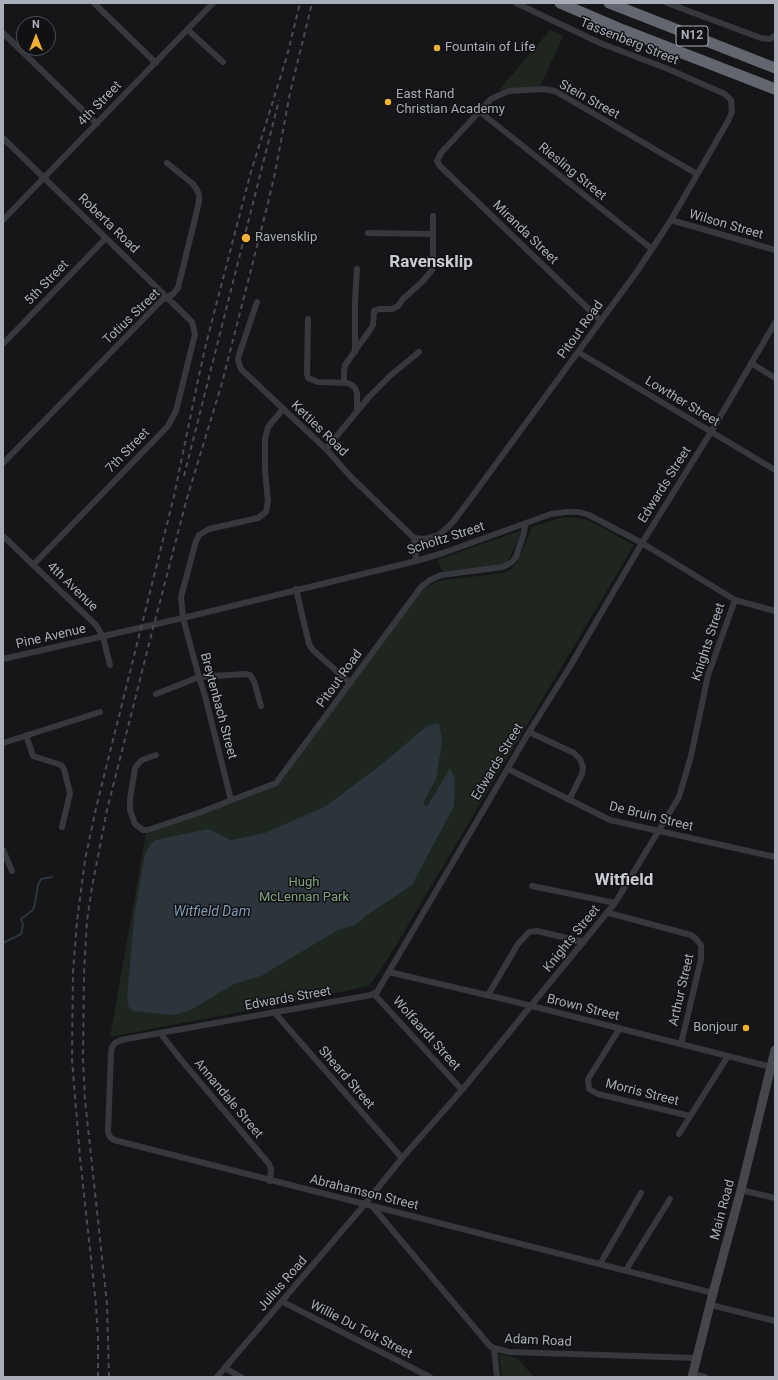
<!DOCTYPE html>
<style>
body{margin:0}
#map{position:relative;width:778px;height:1380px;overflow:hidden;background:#161618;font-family:Roboto,sans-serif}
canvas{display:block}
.frame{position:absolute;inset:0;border:4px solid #a8adb8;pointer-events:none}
.north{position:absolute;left:16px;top:16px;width:40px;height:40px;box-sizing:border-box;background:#111113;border:1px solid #4d4f55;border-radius:50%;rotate:0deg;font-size:11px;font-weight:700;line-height:16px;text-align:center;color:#a8adb8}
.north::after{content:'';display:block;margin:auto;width:14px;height:18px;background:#f2b134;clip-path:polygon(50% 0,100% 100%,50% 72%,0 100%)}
</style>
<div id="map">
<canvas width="778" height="1380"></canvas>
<div class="frame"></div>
<div class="north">N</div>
</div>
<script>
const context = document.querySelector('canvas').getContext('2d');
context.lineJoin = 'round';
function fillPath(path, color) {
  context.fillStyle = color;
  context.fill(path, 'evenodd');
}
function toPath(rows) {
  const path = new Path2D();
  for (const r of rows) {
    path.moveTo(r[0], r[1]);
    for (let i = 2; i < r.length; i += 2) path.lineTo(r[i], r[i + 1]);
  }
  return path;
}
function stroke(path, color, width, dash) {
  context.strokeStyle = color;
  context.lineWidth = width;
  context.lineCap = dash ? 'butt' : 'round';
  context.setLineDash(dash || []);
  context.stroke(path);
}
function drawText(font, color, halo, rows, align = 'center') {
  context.font = font + ' Roboto,sans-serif';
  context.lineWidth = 3;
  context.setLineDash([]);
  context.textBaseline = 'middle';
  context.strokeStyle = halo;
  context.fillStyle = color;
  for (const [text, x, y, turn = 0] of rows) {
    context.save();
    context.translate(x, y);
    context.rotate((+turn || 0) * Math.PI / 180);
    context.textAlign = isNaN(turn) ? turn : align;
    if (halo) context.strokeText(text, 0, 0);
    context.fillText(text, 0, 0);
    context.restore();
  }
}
fillPath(toPath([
 [550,30,563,36,540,87,499,90],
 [570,517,588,520,634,545,386,962,369,986,276,1005,110,1037,146,834,236,802,279,784,420,590,439,581,502,573,511,569,517,563,532,527,560,518],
 [522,530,509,560,500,566,443,571,437,560],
 [499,1354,517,1358,534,1377,502,1377]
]), '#1e261f');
fillPath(toPath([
 [439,723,442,741,436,779,423,803,427,807,450,768,455,779,454,806,412,885,367,915,355,925,338,930,261,976,234,984,189,1011,172,1015,134,1011,129,1008,127,999,134,917,145,854,150,845,156,840,208,829,231,840,265,833,326,806,382,764,427,726]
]), '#2c353c');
stroke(toPath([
 [3,943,21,934,23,925,21,919,33,910,35,903,38,885,41,879,52,877]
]), '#2c353c', 2);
stroke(toPath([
 [94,3,156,63],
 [667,3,761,38,770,39,775,36],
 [188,30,223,62],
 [3,33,97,124],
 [479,111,652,249],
 [3,138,187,317,192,322,195,334,176,411,168,426,33,565],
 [3,220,213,3],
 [671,220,775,250],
 [368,233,433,234],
 [257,302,239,355,238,360,241,369,326,449,351,477,414,538,416,561],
 [308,319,307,374,308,378,318,382,347,383,352,385,355,388,357,393,357,411],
 [601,321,440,166,437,161,441,153,491,99,504,93,510,91,543,89,555,91,697,174],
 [3,344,106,238],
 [355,352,355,301,357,269],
 [578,352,775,470],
 [751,363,775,378],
 [344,383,344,372,345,365,370,330,373,325,374,311,379,309,392,309,398,306,403,299,422,282,432,270,433,253,433,216],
 [326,449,369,397,391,375,419,352],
 [3,463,157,305,162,300,173,294,178,288,199,202,199,195,197,190,193,184,167,163],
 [3,536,96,625,103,637,110,665],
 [414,538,425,539,439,535,453,522,474,494,638,270,671,220,728,121,732,112,731,100,725,94,668,69,600,43,516,3],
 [296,589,309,644,313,650,350,683],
 [3,659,183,618,416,561,443,553,551,514,566,512,579,512,589,515,642,543,735,600,775,611],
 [156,694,199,677,245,674,250,675,254,681,261,706],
 [529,732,574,753,580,759,583,767,582,774,569,800],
 [26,735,33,756,61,765,64,769,70,793,62,827],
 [3,743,100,712],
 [156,755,142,760,138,764,135,768,130,799,130,810,135,824,143,830,148,830,201,812,276,783,421,587,430,580,441,575,503,567,512,562,516,557,524,533,525,525],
 [508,769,610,820,775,857],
 [231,800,205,696,199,677,183,618,181,597,196,541,199,535,209,529,258,518,266,512,268,501,265,471,265,439,268,427,283,409],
 [3,850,12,871],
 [532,886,615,903],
 [609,913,691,935,695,938,701,945,701,959,681,1044],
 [389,972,512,1001,771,1067],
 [374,994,462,1090],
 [488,995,518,944,529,932,537,931,584,942],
 [274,1012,402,1158],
 [620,1028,588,1079,589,1089,598,1094,690,1116],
 [161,1034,178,1056,269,1164,271,1169,270,1181],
 [679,1134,728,1056],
 [741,1190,775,1198],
 [372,1206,490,1346,494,1348,509,1352,697,1358],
 [600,1264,641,1193],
 [626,1270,670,1199],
 [713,1293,114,1140,110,1137,108,1132,111,1053,112,1047,115,1043,121,1040,371,995,377,992,529,732,569,668,642,543,711,432,775,323],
 [283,1302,430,1377],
 [711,1305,775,1321],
 [494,1348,497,1377],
 [225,1368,241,1377],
 [693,1374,705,1377],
 [217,1377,365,1204,402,1158,462,1090,615,903,679,797,691,756,708,675,735,600]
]), '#37383d', 6);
stroke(toPath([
 [692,1377,713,1293,741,1190,775,1050]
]), '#45474d', 9);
stroke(toPath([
 [560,3,623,30,775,89],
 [609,3,775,68]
]), '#63666e', 11);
stroke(toPath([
 [184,476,279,100],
 [98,1377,98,1338,96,1305,80,1157,72,1060,73,972,77,921,85,860,96,808,174,496,198,380,206,344,250,175,287,56,300,3],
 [109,1377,107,1304,85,1100,83,1060,84,973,87,921,92,887,107,810,151,636,187,498,222,383,267,207,275,173,290,93,312,3]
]), '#4a4c52', 2, [5, 4]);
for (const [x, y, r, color] of [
 [437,48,4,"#f2b134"],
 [388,102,4,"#f2b134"],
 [246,238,5,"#f2b134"],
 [746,1028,4,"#f2b134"]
]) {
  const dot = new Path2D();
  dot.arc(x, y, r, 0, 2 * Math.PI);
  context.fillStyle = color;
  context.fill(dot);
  stroke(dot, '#111113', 1.5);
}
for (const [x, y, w] of [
 [692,36,32]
]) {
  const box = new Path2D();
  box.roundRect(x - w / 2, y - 10, w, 20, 3);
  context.fillStyle = '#111113';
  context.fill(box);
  stroke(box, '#a8adb8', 1);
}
drawText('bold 12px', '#a8adb8', null, [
 ["N12",692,36]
]);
drawText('13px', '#a8adb8', '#111113', [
 ["Tassenberg Street",629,42,22],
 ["Stein Street",589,100,29],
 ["4th Street",100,104,-46],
 ["Riesling Street",572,172,39],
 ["Roberta Road",108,224,44],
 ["Wilson Street",726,225,16],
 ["Miranda Street",525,233,44],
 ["5th Street",47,283,-46],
 ["Totius Street",132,317,-44],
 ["Pitout Road",581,330,-54],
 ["Lowther Street",682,402,31],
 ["Ketties Road",319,429,44],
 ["7th Street",128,451,-46],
 ["Edwards Street",665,485,-58],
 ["Scholtz Street",446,539,-18],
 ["4th Avenue",72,587,44],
 ["Pine Avenue",51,637,-13],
 ["Knights Street",709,642,-72],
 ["Pitout Road",340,679,-54],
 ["Breytenbach Street",218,706,75],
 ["Edwards Street",498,762,-59],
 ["De Bruin Street",651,817,14],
 ["Knights Street",572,939,-51],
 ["Arthur Street",682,990,-77],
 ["Edwards Street",288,999,-10],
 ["Brown Street",583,1008,14],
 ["Wolfaardt Street",426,1034,48],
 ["Sheard Street",346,1078,49],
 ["Morris Street",642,1093,14],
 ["Annandale Street",228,1099,50],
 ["Abrahamson Street",364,1193,14],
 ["Main Road",723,1210,-75],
 ["Julius Road",283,1284,-49],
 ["Willie Du Toit Street",361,1330,27],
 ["Adam Road",538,1341,3]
]);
drawText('13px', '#a8adb8', '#111113', [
 ["Fountain of Life",445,48],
 ["East Rand",396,95],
 ["Christian Academy",396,110],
 ["Ravensklip",255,238],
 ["Bonjour",738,1028,"right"]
], 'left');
drawText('13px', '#7fa381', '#111113', [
 ["Hugh",304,883],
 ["McLennan Park",304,898]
]);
drawText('italic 14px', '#7f9bb3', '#111113', [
 ["Witfield Dam",212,912]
]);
drawText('bold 17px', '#c9ccd4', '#111113', [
 ["Ravensklip",431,263],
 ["Witfield",624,881]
]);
</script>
